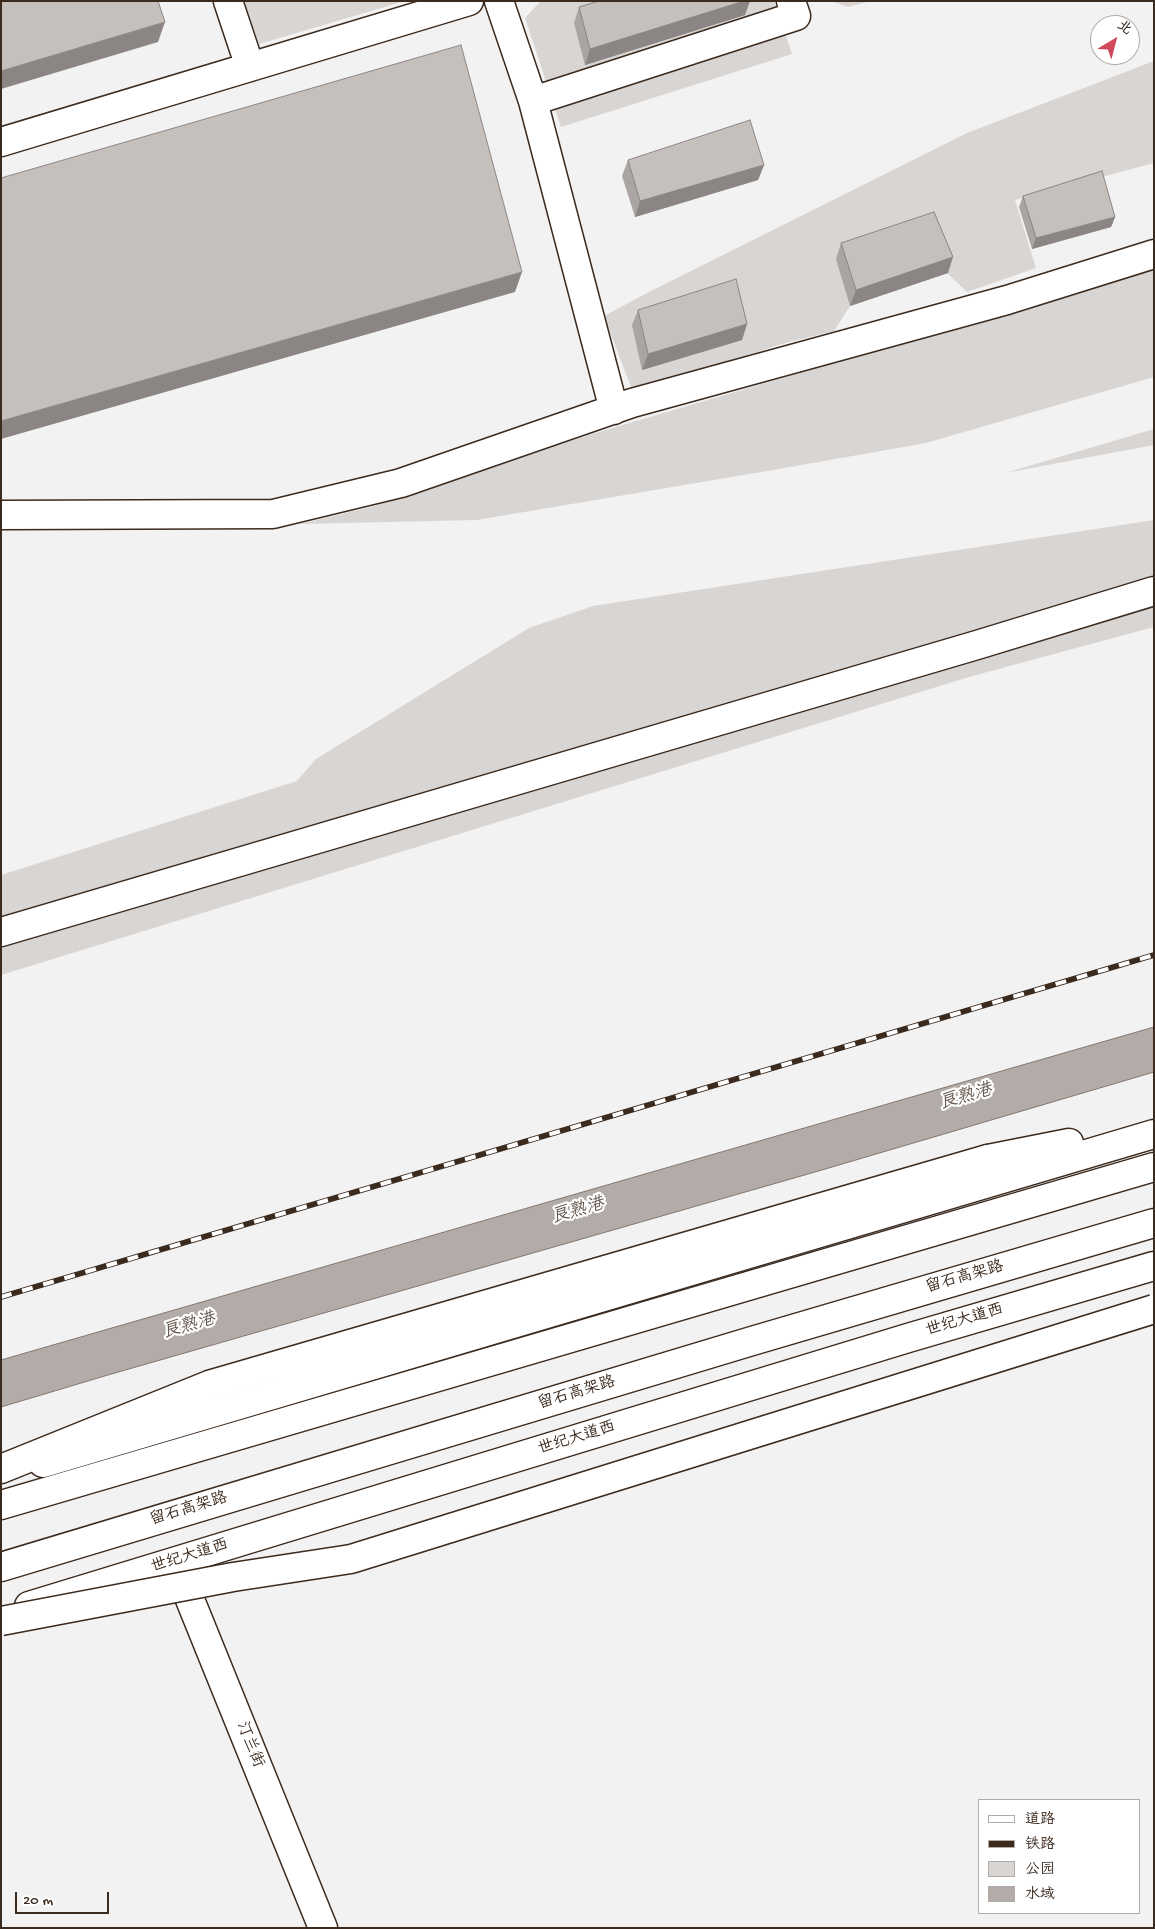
<!DOCTYPE html>
<meta charset="utf-8">
<style>
body{margin:0}
#map{position:relative;width:1155px;height:1929px;overflow:hidden;background:#f3f2f2;font-family:"Gochi Hand","LXGW WenKai TC",sans-serif}
canvas{display:block}
.frame{position:absolute;inset:0;border:2px solid #3b2a1e;pointer-events:none}
.legend{position:absolute;left:978px;top:1799px;width:162px;height:115px;box-sizing:border-box;background:#fff;border:1px solid #b1aaa5;margin:0;padding:6px 9px;list-style:none;font-size:15px;color:#3b2a1e}
.legend li{display:flex;align-items:center;gap:10px;height:25px}
.legend b{width:25px;border:1px solid #b1aaa5}
.north{position:absolute;left:1090px;top:15px;width:50px;height:50px;box-sizing:border-box;background:#fff;border:1px solid #b1aaa5;border-radius:50%;rotate:37deg;font-size:14px;font-weight:700;line-height:20px;text-align:center;color:#3b2a1e}
.north::after{content:'';display:block;margin:auto;width:18px;height:22px;background:#d1495b;clip-path:polygon(50% 0,100% 100%,50% 72%,0 100%)}
.scale{position:absolute;left:15px;top:1892px;width:94px;height:22px;box-sizing:border-box;border:2px solid #3b2a1e;border-top:0;padding-left:6px;font-size:15px;line-height:18px;white-space:nowrap;color:#3b2a1e;-webkit-text-stroke:4px #fff;paint-order:stroke}
</style>
<div id="map">
<canvas width="1155" height="1929"></canvas>
<div class="frame"></div>
<ul class="legend">
<li><b style="height:6px;background:#fff"></b>道路</li>
<li><b style="height:6px;background:#3b2a1e"></b>铁路</li>
<li><b style="height:14px;background:#d8d5d2"></b>公园</li>
<li><b style="height:14px;background:#b2aba7"></b>水域</li>
</ul>
<div class="north">北</div>
<div class="scale">20 m</div>
</div>
<script>
const context = document.querySelector('canvas').getContext('2d');
context.lineJoin = 'round';
function fillPath(path, color) {
  context.fillStyle = color;
  context.fill(path, 'evenodd');
}
function toPath(rows) {
  const path = new Path2D();
  for (const r of rows) {
    path.moveTo(r[0], r[1]);
    for (let i = 2; i < r.length; i += 2) path.lineTo(r[i], r[i + 1]);
  }
  return path;
}
function stroke(path, color, width, dash) {
  context.strokeStyle = color;
  context.lineWidth = width;
  context.lineCap = dash ? 'butt' : 'round';
  context.setLineDash(dash || []);
  context.stroke(path);
}
function drawText(font, color, halo, rows, align = 'center') {
  context.font = font + ' "Gochi Hand","LXGW WenKai TC",sans-serif';
  context.lineWidth = 4.5;
  context.setLineDash([]);
  context.textBaseline = 'middle';
  context.strokeStyle = halo;
  context.fillStyle = color;
  for (const [text, x, y, turn = 0] of rows) {
    context.save();
    context.translate(x, y);
    context.rotate((+turn || 0) * Math.PI / 180);
    context.textAlign = isNaN(turn) ? turn : align;
    if (halo) context.strokeText(text, 0, 0);
    context.fillText(text, 0, 0);
    context.restore();
  }
}
fillPath(toPath([
 [244,1,405,1,259,44],
 [541,1,774,1,792,54,561,127,525,18],
 [831,1,871,1,848,7],
 [1154,61,1154,163,1015,200,1036,268,967,292,947,273,850,306,834,331,785,343,633,392,604,316,649,292,967,133],
 [1154,269,1154,377,926,443,773,470,477,520,300,524,371,507,592,434],
 [1154,429,1154,445,1005,473],
 [1154,520,1154,627,969,677,1,975,1,875,297,781,316,759,529,628,593,606]
]), '#d8d5d2');
const water = toPath([
 [1154,1027,1154,1072,822,1170,108,1375,1,1407,1,1360,1154,1027]
]);
fillPath(water, '#b2aba7');
stroke(water, '#827770', 1);
const minor = toPath([
 [228,1,250,67],
 [499,1,533,101,614,410],
 [533,101,796,16,791,1],
 [1,142,469,1],
 [1,515,273,514,401,483,632,403,1007,300,1154,254],
 [1,932,977,645,1154,591],
 [176,1565,323,1928]
]);
const major = toPath([
 [988,1159,1069,1143],
 [43,1463,1154,1134],
 [29,1606,908,1338,1154,1266]
]);
const highway = toPath([
 [1,1469,209,1385,988,1159],
 [1,1505,1154,1167],
 [1,1567,752,1341,1154,1223]
]);
stroke(minor, '#3b2a1e', 31);
stroke(major, '#3b2a1e', 31);
stroke(highway, '#3b2a1e', 31);
stroke(minor, '#fff', 28);
stroke(major, '#fff', 28);
stroke(highway, '#fff', 28);
const rail = toPath([
 [1,1297,1154,955]
]);
stroke(rail, '#3b2a1e', 5.5);
stroke(rail, '#fff', 4, [11]);
const highwayBridge = toPath([
 [1,1621,233,1577,351,1559,1154,1309]
]);
stroke(highwayBridge, '#3b2a1e', 31, []);
stroke(highwayBridge, '#fff', 28);
fillPath(toPath([
 [579,7,745,15,585,65,574,23],
 [628,160,764,165,758,180,635,217,622,176],
 [1023,196,1115,217,1111,227,1032,249,1019,207],
 [841,243,948,273,850,306,836,259],
 [638,310,747,324,742,340,642,370,632,325]
]), '#aaa5a3');
fillPath(toPath([
 [744,1,750,1,745,15,585,65,590,49],
 [165,22,158,42,1,89,1,71],
 [764,165,758,180,635,217,640,201],
 [1115,217,1111,227,1032,249,1036,238],
 [953,257,948,273,850,306,856,290],
 [522,272,515,292,1,439,1,421],
 [747,324,742,340,642,370,648,354]
]), '#8b8684');
const building = toPath([
 [1,1,158,1,165,22,1,71,1,1],
 [599,1,744,1,590,49,579,7,599,1],
 [461,45,522,272,1,421,1,178,461,45],
 [750,120,764,165,640,201,628,160,750,120],
 [1102,171,1115,217,1036,238,1023,196,1102,171],
 [934,212,953,257,856,290,841,243,934,212],
 [736,279,747,324,648,354,638,310,736,279]
]);
fillPath(building, '#c6c0bd');
stroke(building, '#8b8684', 1);
drawText('16px', '#3b2a1e', '#fff', [
 ["留石高架路",965,1278,-16],
 ["世纪大道西",965,1321,-16],
 ["留石高架路",577,1394,-17],
 ["世纪大道西",577,1439,-17],
 ["留石高架路",189,1510,-17],
 ["世纪大道西",190,1557,-17],
 ["汀兰街",249,1745,68]
]);
drawText('italic 18px', '#65574e', '#fff', [
 ["良熟港",966,1098,-16],
 ["良熟港",578,1212,-16],
 ["良熟港",189,1327,-16]
]);
</script>
